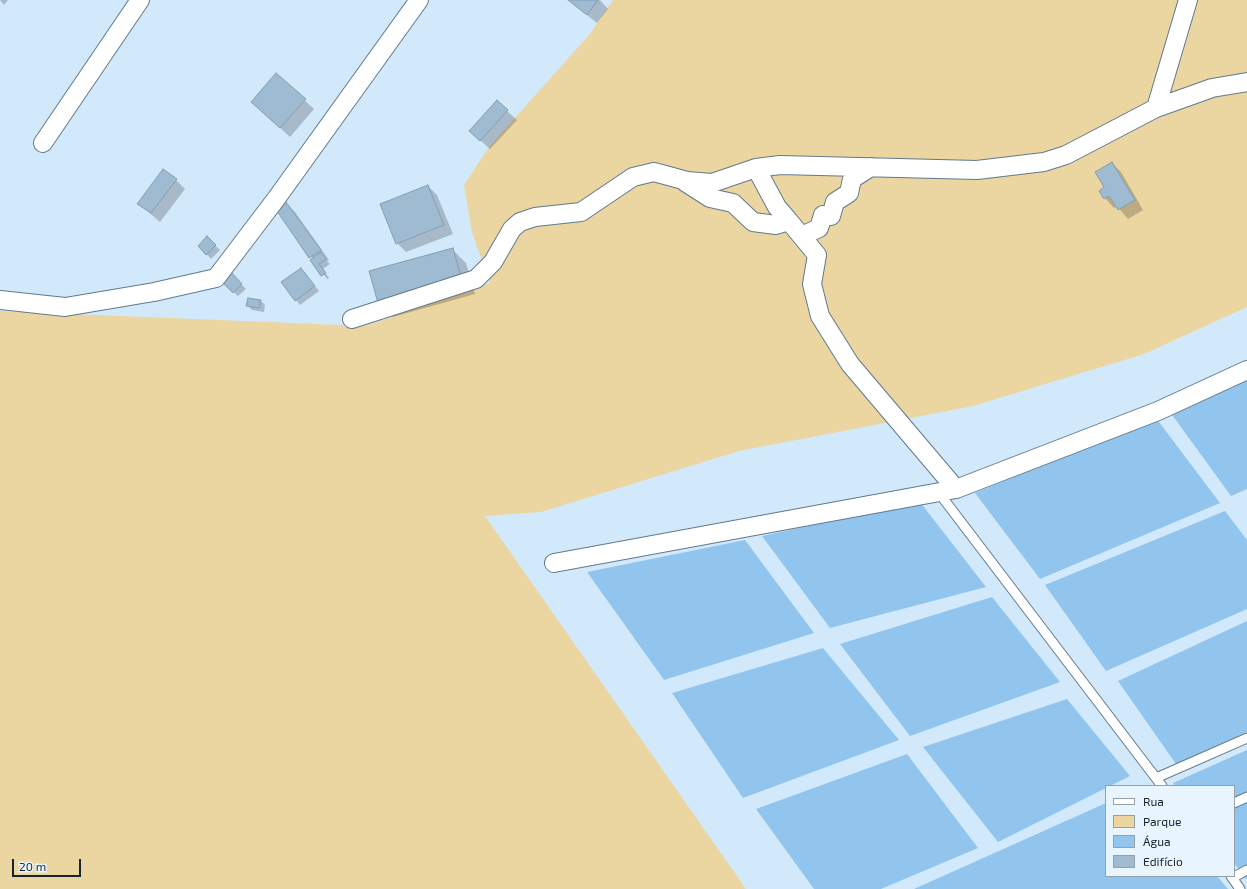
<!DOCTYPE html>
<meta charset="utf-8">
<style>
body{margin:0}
#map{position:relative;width:1247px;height:889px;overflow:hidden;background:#d2e9fc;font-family:"Exo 2",sans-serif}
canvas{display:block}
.legend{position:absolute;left:1105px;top:785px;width:130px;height:92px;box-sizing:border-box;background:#e9f5fe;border:1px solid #95a1aa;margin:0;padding:5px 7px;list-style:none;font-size:12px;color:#18232b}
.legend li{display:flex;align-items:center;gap:8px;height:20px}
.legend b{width:20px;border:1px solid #95a1aa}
.scale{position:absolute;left:12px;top:859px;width:69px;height:18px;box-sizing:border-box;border:2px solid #18232b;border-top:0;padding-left:5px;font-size:12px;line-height:14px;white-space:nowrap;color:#18232b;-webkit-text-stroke:3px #e9f5fe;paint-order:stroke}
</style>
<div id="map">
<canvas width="1247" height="889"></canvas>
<ul class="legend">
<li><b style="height:5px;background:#fff"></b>Rua</li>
<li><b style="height:11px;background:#ebd5a0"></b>Parque</li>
<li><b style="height:11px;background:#91c5ee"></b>Água</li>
<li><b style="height:11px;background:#9fbbd1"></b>Edifício</li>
</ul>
<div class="scale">20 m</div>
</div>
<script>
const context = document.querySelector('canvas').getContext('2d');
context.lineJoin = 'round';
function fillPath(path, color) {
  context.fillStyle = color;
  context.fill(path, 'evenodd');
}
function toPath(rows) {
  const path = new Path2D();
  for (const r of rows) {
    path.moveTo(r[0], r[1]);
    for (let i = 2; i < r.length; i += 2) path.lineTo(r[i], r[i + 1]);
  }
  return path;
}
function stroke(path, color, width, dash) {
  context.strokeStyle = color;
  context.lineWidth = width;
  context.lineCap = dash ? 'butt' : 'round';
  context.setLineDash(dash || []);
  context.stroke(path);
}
fillPath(toPath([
 [613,0,1247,0,1247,307,1144,354,973,406,739,451,541,512,485,516,746,889,0,889,0,311,365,326,490,283,472,232,464,185,489,147,589,35]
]), '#ebd5a0');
fillPath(toPath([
 [1247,379,1247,489,1231,496,1170,412],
 [1156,418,1220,503,1040,579,975,493],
 [920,502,986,587,830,628,762,536],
 [1225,511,1247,540,1247,609,1106,671,1045,585],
 [745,540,814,633,664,680,587,572],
 [992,597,1060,682,910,736,840,644],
 [1247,621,1247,732,1176,764,1118,681],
 [823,648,899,740,743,798,672,693],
 [1067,699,1130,776,1110,786,1106,786,1106,788,998,842,923,747],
 [1247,750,1247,880,1234,863,1234,786,1175,786,1173,783],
 [907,754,978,848,881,889,814,889,756,809],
 [1106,803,1106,876,1217,876,1228,889,914,889]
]), '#91c5ee');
fillPath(toPath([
 [0,0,8,0,4,5],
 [568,0,600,0,608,9,597,23],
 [277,75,314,109,290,137,252,102],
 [497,102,517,120,490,149,480,140],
 [1112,163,1121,172,1143,210,1128,219,1117,206,1114,208,1105,198,1100,191,1106,188],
 [176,180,185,189,160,222,139,204],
 [428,186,437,195,453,234,406,252,397,243],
 [286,203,295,212,329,260,327,261,330,264,323,269,329,278,327,279,279,211],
 [207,238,220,250,211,259,199,246],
 [452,249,466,263,475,294,393,317,379,303],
 [301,269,319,291,300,305,283,283],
 [232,275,246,289,238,296,224,283],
 [261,301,265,305,264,312,252,310,247,305]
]), '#0003');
const building = toPath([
 [568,0,598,0,587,15,568,0],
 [276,73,306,99,280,128,251,102,276,73],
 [497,100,508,110,480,141,469,131,497,100],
 [1112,162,1135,200,1118,210,1109,196,1104,199,1099,191,1104,187,1095,172,1112,162],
 [163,169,177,179,151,213,137,204,163,169],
 [428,185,444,225,396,244,380,204,428,185],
 [286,202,321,250,309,258,277,211,286,202],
 [207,236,216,245,206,255,198,246,207,236],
 [453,248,462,280,378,303,369,271,453,248],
 [321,252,326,259,319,264,326,273,321,276,310,260,321,252],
 [301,268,315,286,295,301,281,282,301,268],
 [232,273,242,284,233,293,223,283,232,273],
 [248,298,261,300,259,308,246,306,248,298]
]);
fillPath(building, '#9fbbd1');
stroke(building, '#839eb3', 1);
const lane = toPath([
 [939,493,1162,786],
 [1156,778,1247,738],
 [1234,803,1247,797],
 [1231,876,1240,889],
 [1232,878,1247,870]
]);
const street = toPath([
 [1156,108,1188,0],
 [43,143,140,0],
 [756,168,777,207,789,221],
 [685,182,710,198,733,203,753,222,776,225,789,221,817,255,812,284,820,316,850,364,956,489],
 [802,236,819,228,823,215,831,216,835,202,849,193,852,179,871,167],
 [0,300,65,307,154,292,216,278,276,199,419,0],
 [352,319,476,279,493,262,512,229,520,222,535,217,581,212,633,177,654,172,687,181,712,183,756,168,780,165,977,170,1044,162,1066,155,1156,108,1212,88,1247,82],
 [554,563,956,489,1158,411,1247,370]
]);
stroke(lane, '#607a8f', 11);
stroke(street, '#607a8f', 20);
stroke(lane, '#fff', 9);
stroke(street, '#fff', 18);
</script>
